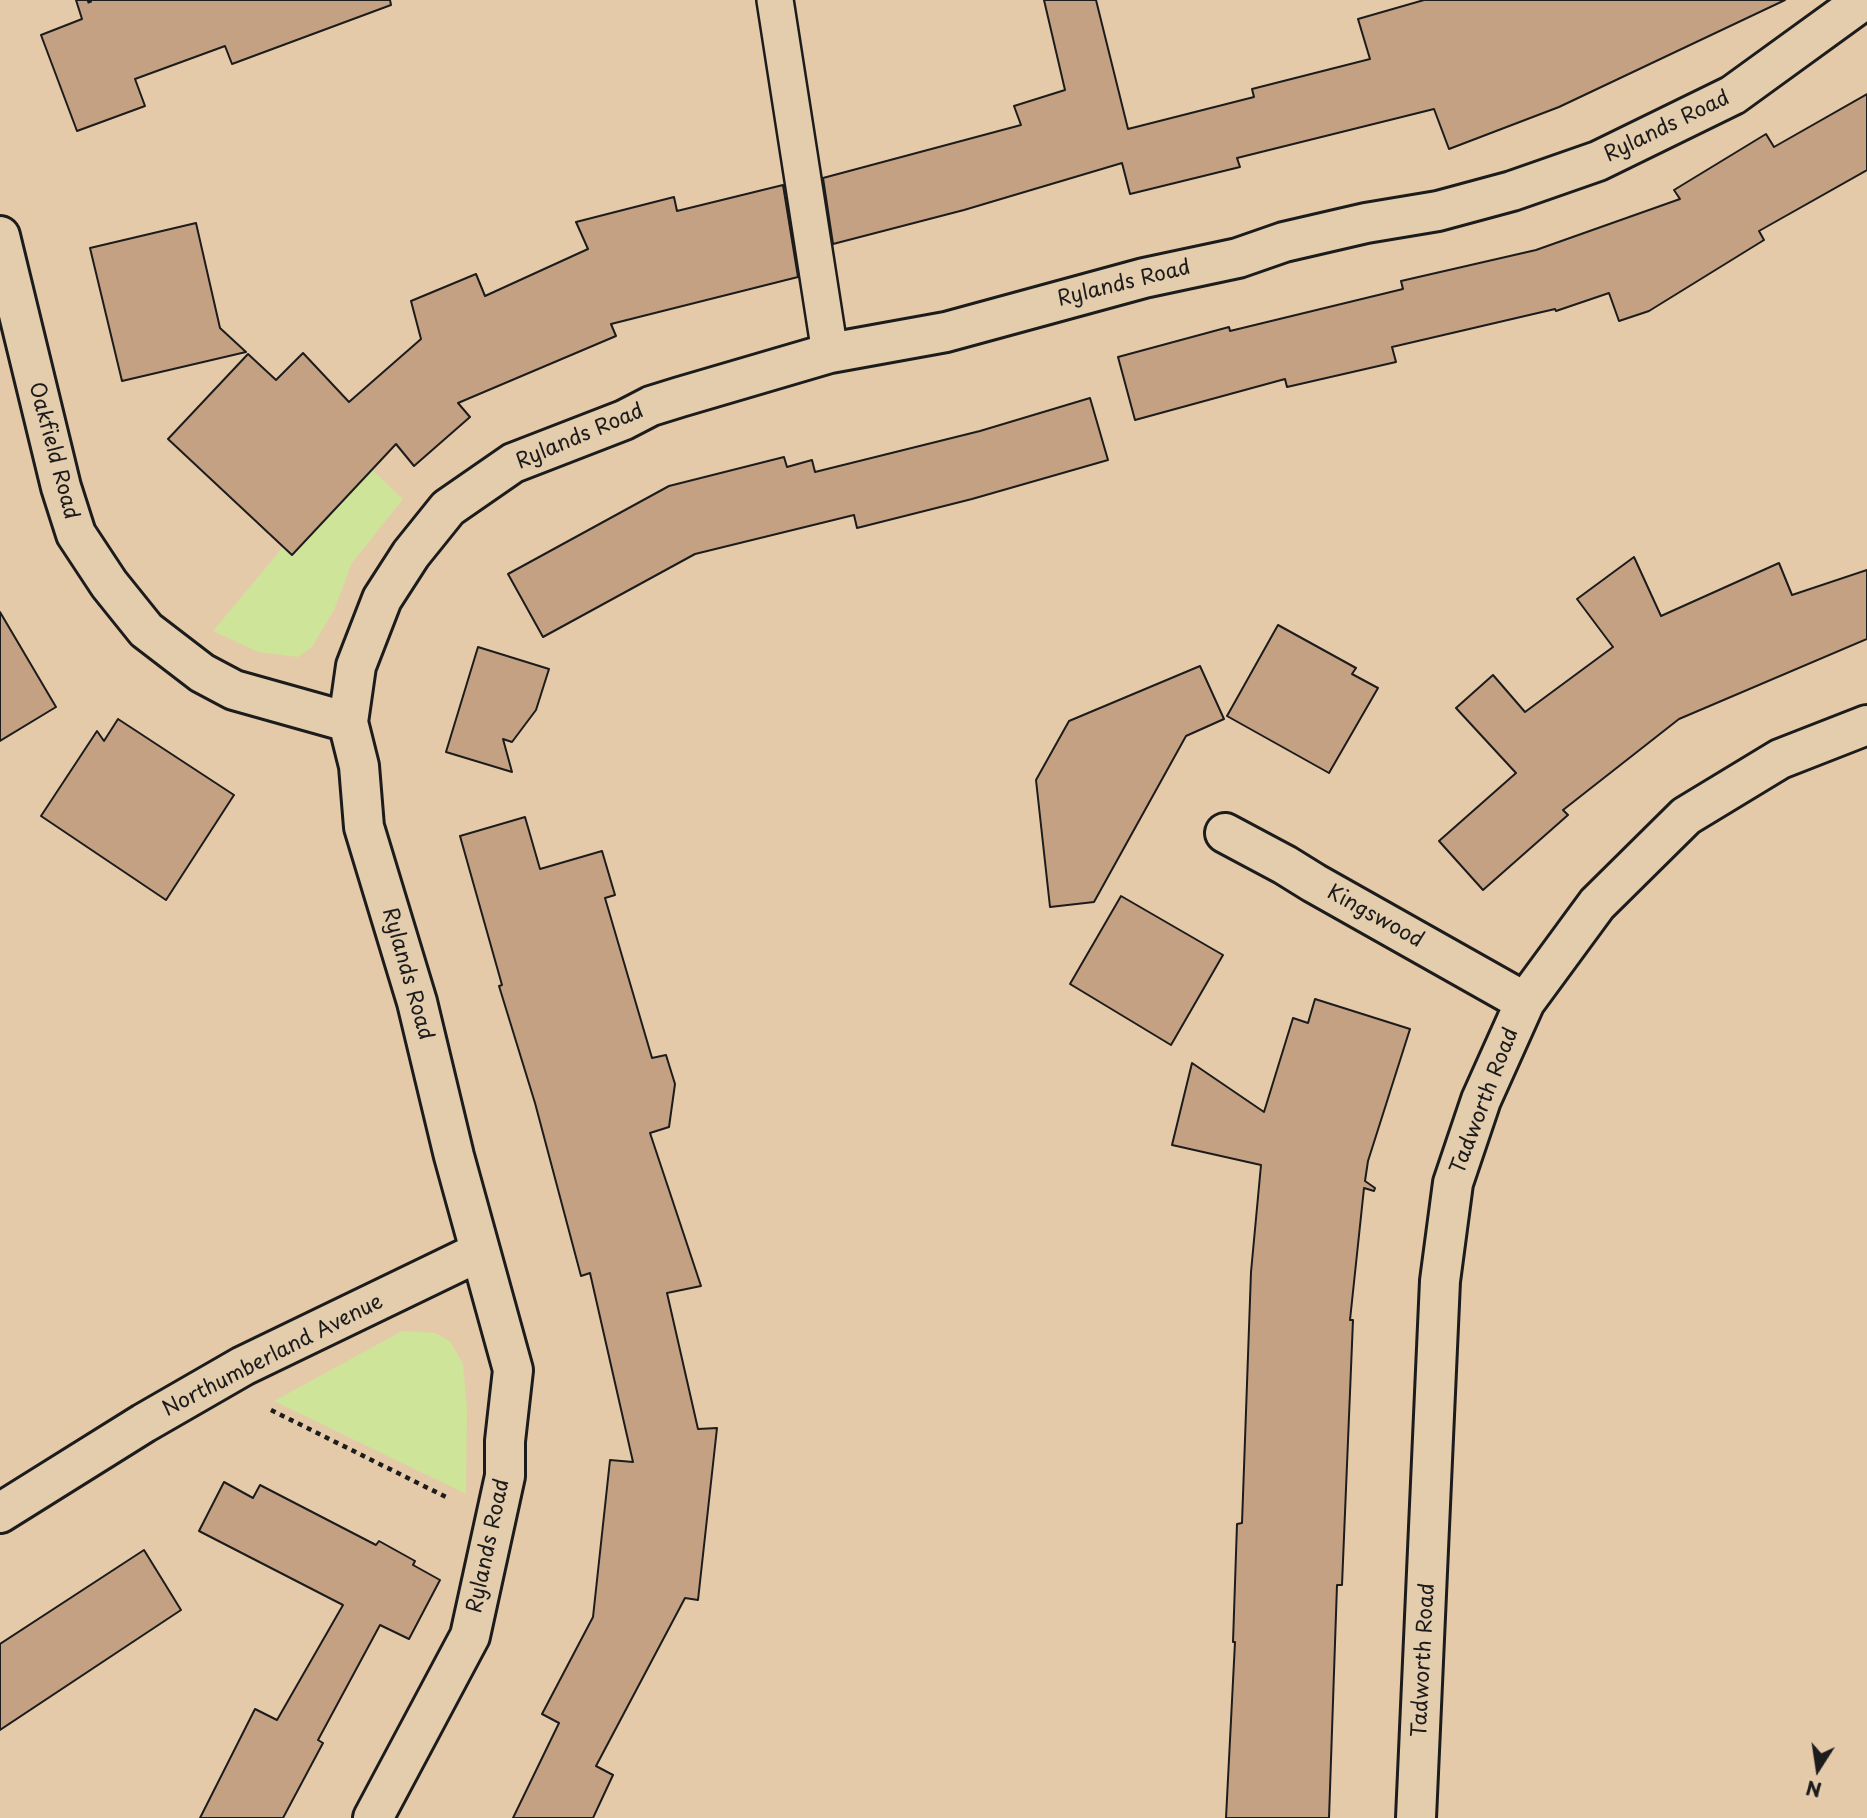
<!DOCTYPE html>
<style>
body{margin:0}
#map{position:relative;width:1867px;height:1818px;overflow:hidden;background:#e5caa9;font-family:"Playpen Sans",sans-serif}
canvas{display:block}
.north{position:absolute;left:1783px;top:1734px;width:70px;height:70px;-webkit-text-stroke:5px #e4cdad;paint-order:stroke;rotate:192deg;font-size:19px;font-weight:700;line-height:28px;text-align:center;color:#1c1c1c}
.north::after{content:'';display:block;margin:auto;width:24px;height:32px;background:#1c1c1c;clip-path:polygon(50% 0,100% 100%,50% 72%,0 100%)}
</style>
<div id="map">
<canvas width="1867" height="1818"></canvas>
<div class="north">N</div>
</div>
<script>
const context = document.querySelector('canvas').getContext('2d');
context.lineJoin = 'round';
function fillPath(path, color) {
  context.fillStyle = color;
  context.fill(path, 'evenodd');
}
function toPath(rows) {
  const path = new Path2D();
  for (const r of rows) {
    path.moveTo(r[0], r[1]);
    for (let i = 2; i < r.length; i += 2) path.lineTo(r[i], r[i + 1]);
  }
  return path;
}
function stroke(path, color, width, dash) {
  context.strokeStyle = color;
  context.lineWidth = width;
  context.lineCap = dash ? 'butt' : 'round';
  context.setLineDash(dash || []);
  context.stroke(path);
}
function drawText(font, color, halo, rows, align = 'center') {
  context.font = font + ' "Playpen Sans",sans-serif';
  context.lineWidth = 5;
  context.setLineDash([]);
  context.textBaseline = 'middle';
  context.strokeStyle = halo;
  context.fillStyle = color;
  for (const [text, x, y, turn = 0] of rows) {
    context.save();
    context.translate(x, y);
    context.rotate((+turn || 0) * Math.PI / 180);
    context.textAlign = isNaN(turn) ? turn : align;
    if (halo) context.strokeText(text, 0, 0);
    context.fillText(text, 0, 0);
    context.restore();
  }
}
fillPath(toPath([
 [351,450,403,499,352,563,334,610,312,647,298,657,258,652,213,631,283,547,292,555,356,487],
 [402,1331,435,1333,450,1341,463,1364,467,1408,466,1494,274,1401]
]), '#cde499');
const building = toPath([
 [76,0,390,0,391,5,232,64,225,46,135,79,145,106,77,131,41,35,82,19,76,0],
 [1044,0,1096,0,1128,129,1254,97,1252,89,1370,59,1358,19,1424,0,1785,0,1559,107,1449,149,1434,109,1237,158,1240,167,1130,194,1122,163,964,210,833,244,823,178,1021,125,1014,106,1065,90,1044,0],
 [1867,94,1867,170,1759,231,1764,240,1649,311,1619,321,1609,293,1556,311,1555,309,1392,347,1396,362,1287,387,1285,379,1135,420,1118,357,1229,327,1230,331,1403,289,1401,281,1536,250,1680,199,1674,190,1766,134,1774,147,1867,94],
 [783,185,798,277,611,324,616,336,458,403,470,417,414,466,396,444,292,555,168,439,248,354,276,380,303,353,349,402,421,339,411,301,476,274,485,296,588,249,576,222,674,197,677,211,783,185],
 [196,223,220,328,246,352,122,381,90,248,196,223],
 [1090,398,1108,460,972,499,857,528,854,515,695,554,543,637,508,574,669,486,784,457,787,467,812,460,815,472,980,431,1090,398],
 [1634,557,1661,616,1779,563,1792,595,1867,570,1867,639,1679,719,1563,810,1568,815,1483,890,1439,841,1516,773,1456,708,1493,675,1525,712,1613,647,1577,599,1634,557],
 [0,612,56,707,0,741,0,612],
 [1278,625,1356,668,1352,674,1378,688,1329,773,1227,716,1278,625],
 [478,647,549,669,536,710,512,742,503,739,512,772,446,752,478,647],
 [1200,666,1224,719,1186,736,1094,902,1050,907,1036,780,1069,721,1200,666],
 [118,719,234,795,166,900,41,816,97,731,104,741,118,719],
 [525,817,540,869,602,851,615,895,605,898,652,1058,666,1055,675,1084,669,1127,650,1133,701,1286,667,1293,698,1429,717,1428,698,1600,685,1598,596,1766,613,1775,593,1818,513,1818,559,1723,542,1714,593,1617,610,1460,633,1462,590,1273,581,1276,535,1103,499,986,502,985,460,836,525,817],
 [1121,896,1223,955,1171,1045,1070,984,1121,896],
 [1315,999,1410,1029,1368,1161,1365,1181,1375,1188,1374,1191,1364,1188,1350,1320,1353,1320,1342,1585,1337,1585,1329,1818,1226,1818,1235,1642,1233,1642,1237,1524,1242,1523,1251,1272,1261,1165,1172,1145,1192,1063,1264,1112,1293,1018,1308,1023,1315,999],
 [224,1482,253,1498,260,1485,376,1545,379,1541,415,1561,413,1565,440,1580,409,1639,380,1625,318,1740,323,1743,283,1818,200,1818,255,1709,277,1720,343,1605,199,1531,224,1482],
 [144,1550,181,1610,0,1730,0,1644,144,1550]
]);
fillPath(building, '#c5a183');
stroke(building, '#1c1c1c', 2);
const lane = toPath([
 [775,0,830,353]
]);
const street = toPath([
 [0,236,61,487,76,534,109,584,146,630,202,673,234,690,348,722],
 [1225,833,1285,865,1314,883,1525,1002],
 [0,1513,144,1423,243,1366,479,1252],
 [373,1818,470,1636,505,1476,505,1441,513,1370,454,1156,417,1002,364,827,359,766,348,722,356,666,382,599,411,554,448,508,513,463,624,420,651,406,680,397,830,353,946,332,1144,278,1238,258,1284,242,1366,223,1438,211,1512,191,1598,161,1733,95,1864,0],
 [1416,1818,1440,1281,1453,1183,1481,1100,1525,1002,1597,904,1686,816,1780,759,1867,725]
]);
stroke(lane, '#1c1c1c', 40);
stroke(street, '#1c1c1c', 44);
stroke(toPath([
 [89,0,90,3],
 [271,1410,448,1498]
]), '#1c1c1c', 4.5, [5, 5]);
stroke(lane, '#e4cdad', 35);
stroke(street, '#e4cdad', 38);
drawText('21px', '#1c1c1c', '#e4cdad', [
 ["Rylands Road",1667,127,-26],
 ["Rylands Road",1124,284,-14],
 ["Rylands Road",580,437,-23],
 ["Oakfield Road",53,451,75],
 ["Kingswood",1375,917,29],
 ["Rylands Road",407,974,74],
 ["Tadworth Road",1485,1101,-69],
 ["Northumberland Avenue",273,1356,-27],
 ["Rylands Road",489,1546,-78],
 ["Tadworth Road",1424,1660,-87]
]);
</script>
